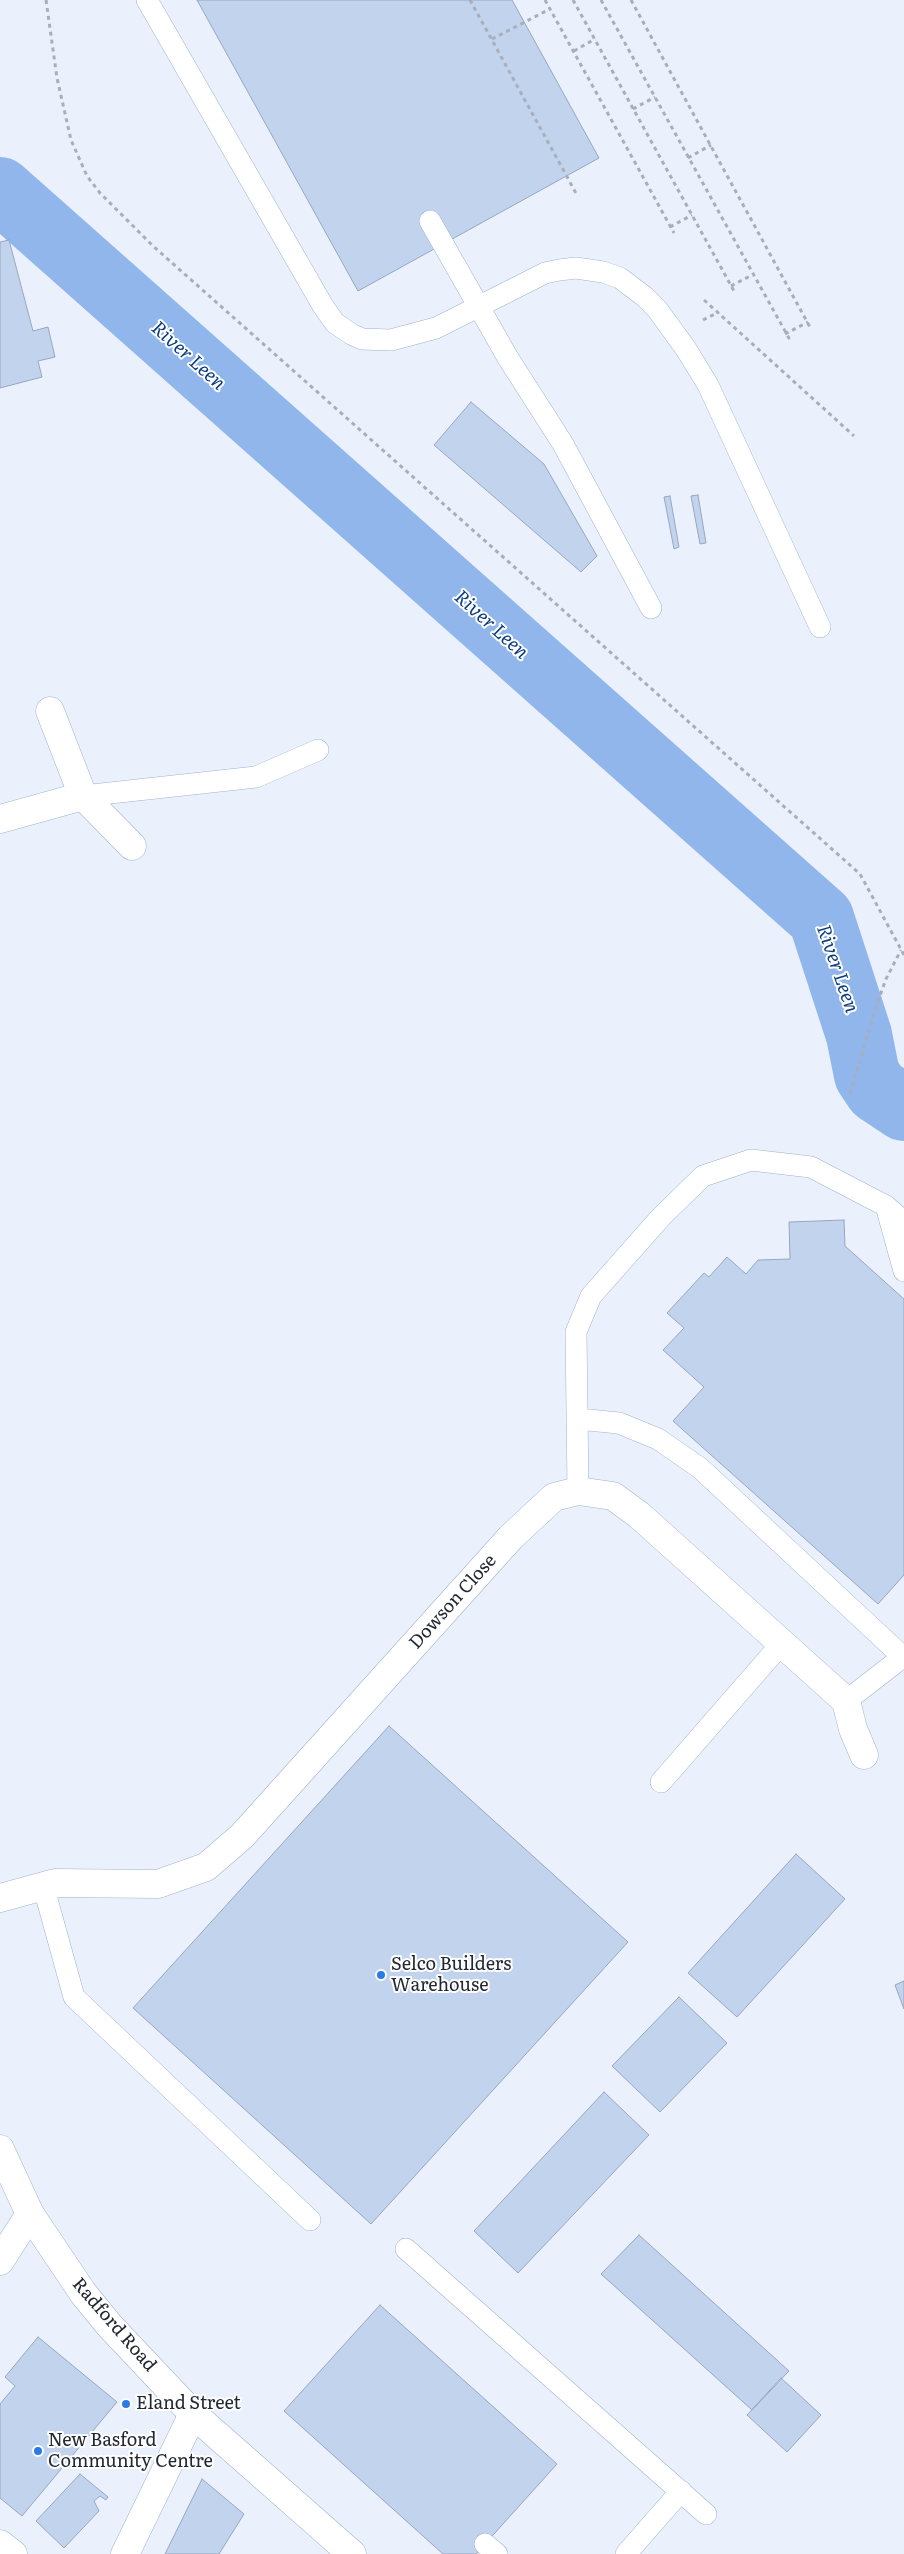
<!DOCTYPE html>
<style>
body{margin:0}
canvas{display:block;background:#eaf1fc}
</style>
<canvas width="904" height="2554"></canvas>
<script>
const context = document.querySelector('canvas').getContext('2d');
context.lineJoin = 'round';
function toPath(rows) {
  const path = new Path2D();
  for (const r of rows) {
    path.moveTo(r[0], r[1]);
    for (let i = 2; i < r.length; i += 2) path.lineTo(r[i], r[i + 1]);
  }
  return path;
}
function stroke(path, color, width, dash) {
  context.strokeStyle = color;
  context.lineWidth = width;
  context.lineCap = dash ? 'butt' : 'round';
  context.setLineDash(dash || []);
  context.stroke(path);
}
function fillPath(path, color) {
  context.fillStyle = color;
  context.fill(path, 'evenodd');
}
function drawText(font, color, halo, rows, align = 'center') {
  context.font = font + ' Literata,serif';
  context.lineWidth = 4;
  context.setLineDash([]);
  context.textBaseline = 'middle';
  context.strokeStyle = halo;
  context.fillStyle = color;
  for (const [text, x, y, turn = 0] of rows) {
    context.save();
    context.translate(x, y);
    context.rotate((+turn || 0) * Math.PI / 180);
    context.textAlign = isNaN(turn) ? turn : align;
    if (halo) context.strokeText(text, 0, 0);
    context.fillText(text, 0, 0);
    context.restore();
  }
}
stroke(toPath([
 [0,190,821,918,859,1035,867,1075,877,1090,904,1108]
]), '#90b6ec', 66);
const building = toPath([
 [197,0,512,0,599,158,358,291,197,0],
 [9,240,33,331,48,327,55,357,38,361,42,377,0,388,0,242,9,240],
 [471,402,544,464,597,556,581,572,434,445,471,402],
 [698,495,706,543,700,544,691,496,698,495],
 [670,496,679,547,674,549,664,497,670,496],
 [844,1220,845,1246,904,1299,904,1575,878,1604,673,1421,704,1387,663,1350,684,1328,667,1313,704,1273,709,1277,727,1257,746,1274,758,1260,790,1259,789,1222,844,1220],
 [389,1726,628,1942,371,2224,133,2008,389,1726],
 [796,1854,845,1899,737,2017,688,1973,796,1854],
 [904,1981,904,2009,895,1985,904,1981],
 [679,1997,727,2043,660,2112,612,2066,679,1997],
 [604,2092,649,2135,518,2273,474,2231,604,2092],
 [639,2235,789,2371,752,2410,601,2274,639,2235],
 [380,2305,557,2464,476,2554,443,2554,284,2411,380,2305],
 [38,2337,117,2402,22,2516,0,2498,0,2404,15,2386,5,2377,38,2337],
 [781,2378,821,2415,787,2452,747,2415,781,2378],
 [80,2474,108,2497,106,2500,100,2496,94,2501,99,2511,64,2548,36,2521,80,2474],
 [202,2479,244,2514,219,2554,165,2554,202,2479]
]);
fillPath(building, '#c1d3ed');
stroke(building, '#96a7c0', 1);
const lane = toPath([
 [147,0,323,306,335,323,351,334,362,339,391,340,436,328,545,273,559,270,576,268,603,272,620,278,645,297,657,309,686,349,708,385,820,627],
 [430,221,508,358,563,444,651,608],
 [83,796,256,777,318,750],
 [886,1206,904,1271],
 [578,1419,619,1423,658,1439,700,1468,903,1657],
 [578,1491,576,1332,591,1296,661,1217,703,1176,751,1160,811,1167,886,1206,904,1222],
 [846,1701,904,1656],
 [661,1782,782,1643],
 [43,1885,74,1997,310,2220],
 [406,2249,706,2514],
 [485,2544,497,2554],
 [626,2554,681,2491]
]);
const street = toPath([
 [50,711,83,796,132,846],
 [0,819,83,796],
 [0,1898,55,1883,158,1884,206,1867,242,1836,511,1537,554,1497,578,1491,613,1496,639,1515,846,1701,853,1729,864,1755],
 [0,2261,30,2214],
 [0,2544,13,2554],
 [125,2554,193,2414]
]);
const secondary = toPath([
 [0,2149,30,2214,83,2293,109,2325,193,2414,352,2554]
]);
stroke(lane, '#a1b3cc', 22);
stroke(street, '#a1b3cc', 29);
stroke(secondary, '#a1b3cc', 29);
stroke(toPath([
 [46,0,57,78,71,140,87,176,100,193,153,246,860,874,904,955],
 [470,0,577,195],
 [545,0,674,233],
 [573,0,734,291],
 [601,0,790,340],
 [631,0,811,329],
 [492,39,550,9],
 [574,51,595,39],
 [633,109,655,97],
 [688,158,711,145],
 [670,227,692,215],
 [731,286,752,275],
 [704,300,854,436],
 [703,320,719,312],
 [785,334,808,322],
 [850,1094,876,1007,886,979,901,950]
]), '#a8afba', 3, [4, 4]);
stroke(lane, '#fff', 21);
stroke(street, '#fff', 28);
stroke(secondary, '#fff', 28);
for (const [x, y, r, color] of [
 [381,1975,5,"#2b7be6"],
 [126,2404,5,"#2b7be6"],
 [38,2451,5,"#2b7be6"]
]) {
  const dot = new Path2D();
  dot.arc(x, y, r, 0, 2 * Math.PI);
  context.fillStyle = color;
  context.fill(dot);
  stroke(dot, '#fefefe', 2);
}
drawText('18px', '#212832', '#fefefe', [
 ["Dowson Close",453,1602,-48],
 ["Radford Road",114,2325,49]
]);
drawText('18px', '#212832', '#fefefe', [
 ["Selco Builders",391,1965],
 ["Warehouse",391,1986],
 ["Eland Street",136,2404],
 ["New Basford",48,2441],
 ["Community Centre",48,2462]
], 'left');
drawText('italic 19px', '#0b3c7b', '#fefefe', [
 ["River Leen",188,356,42],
 ["River Leen",491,625,42],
 ["River Leen",837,969,71]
]);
</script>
